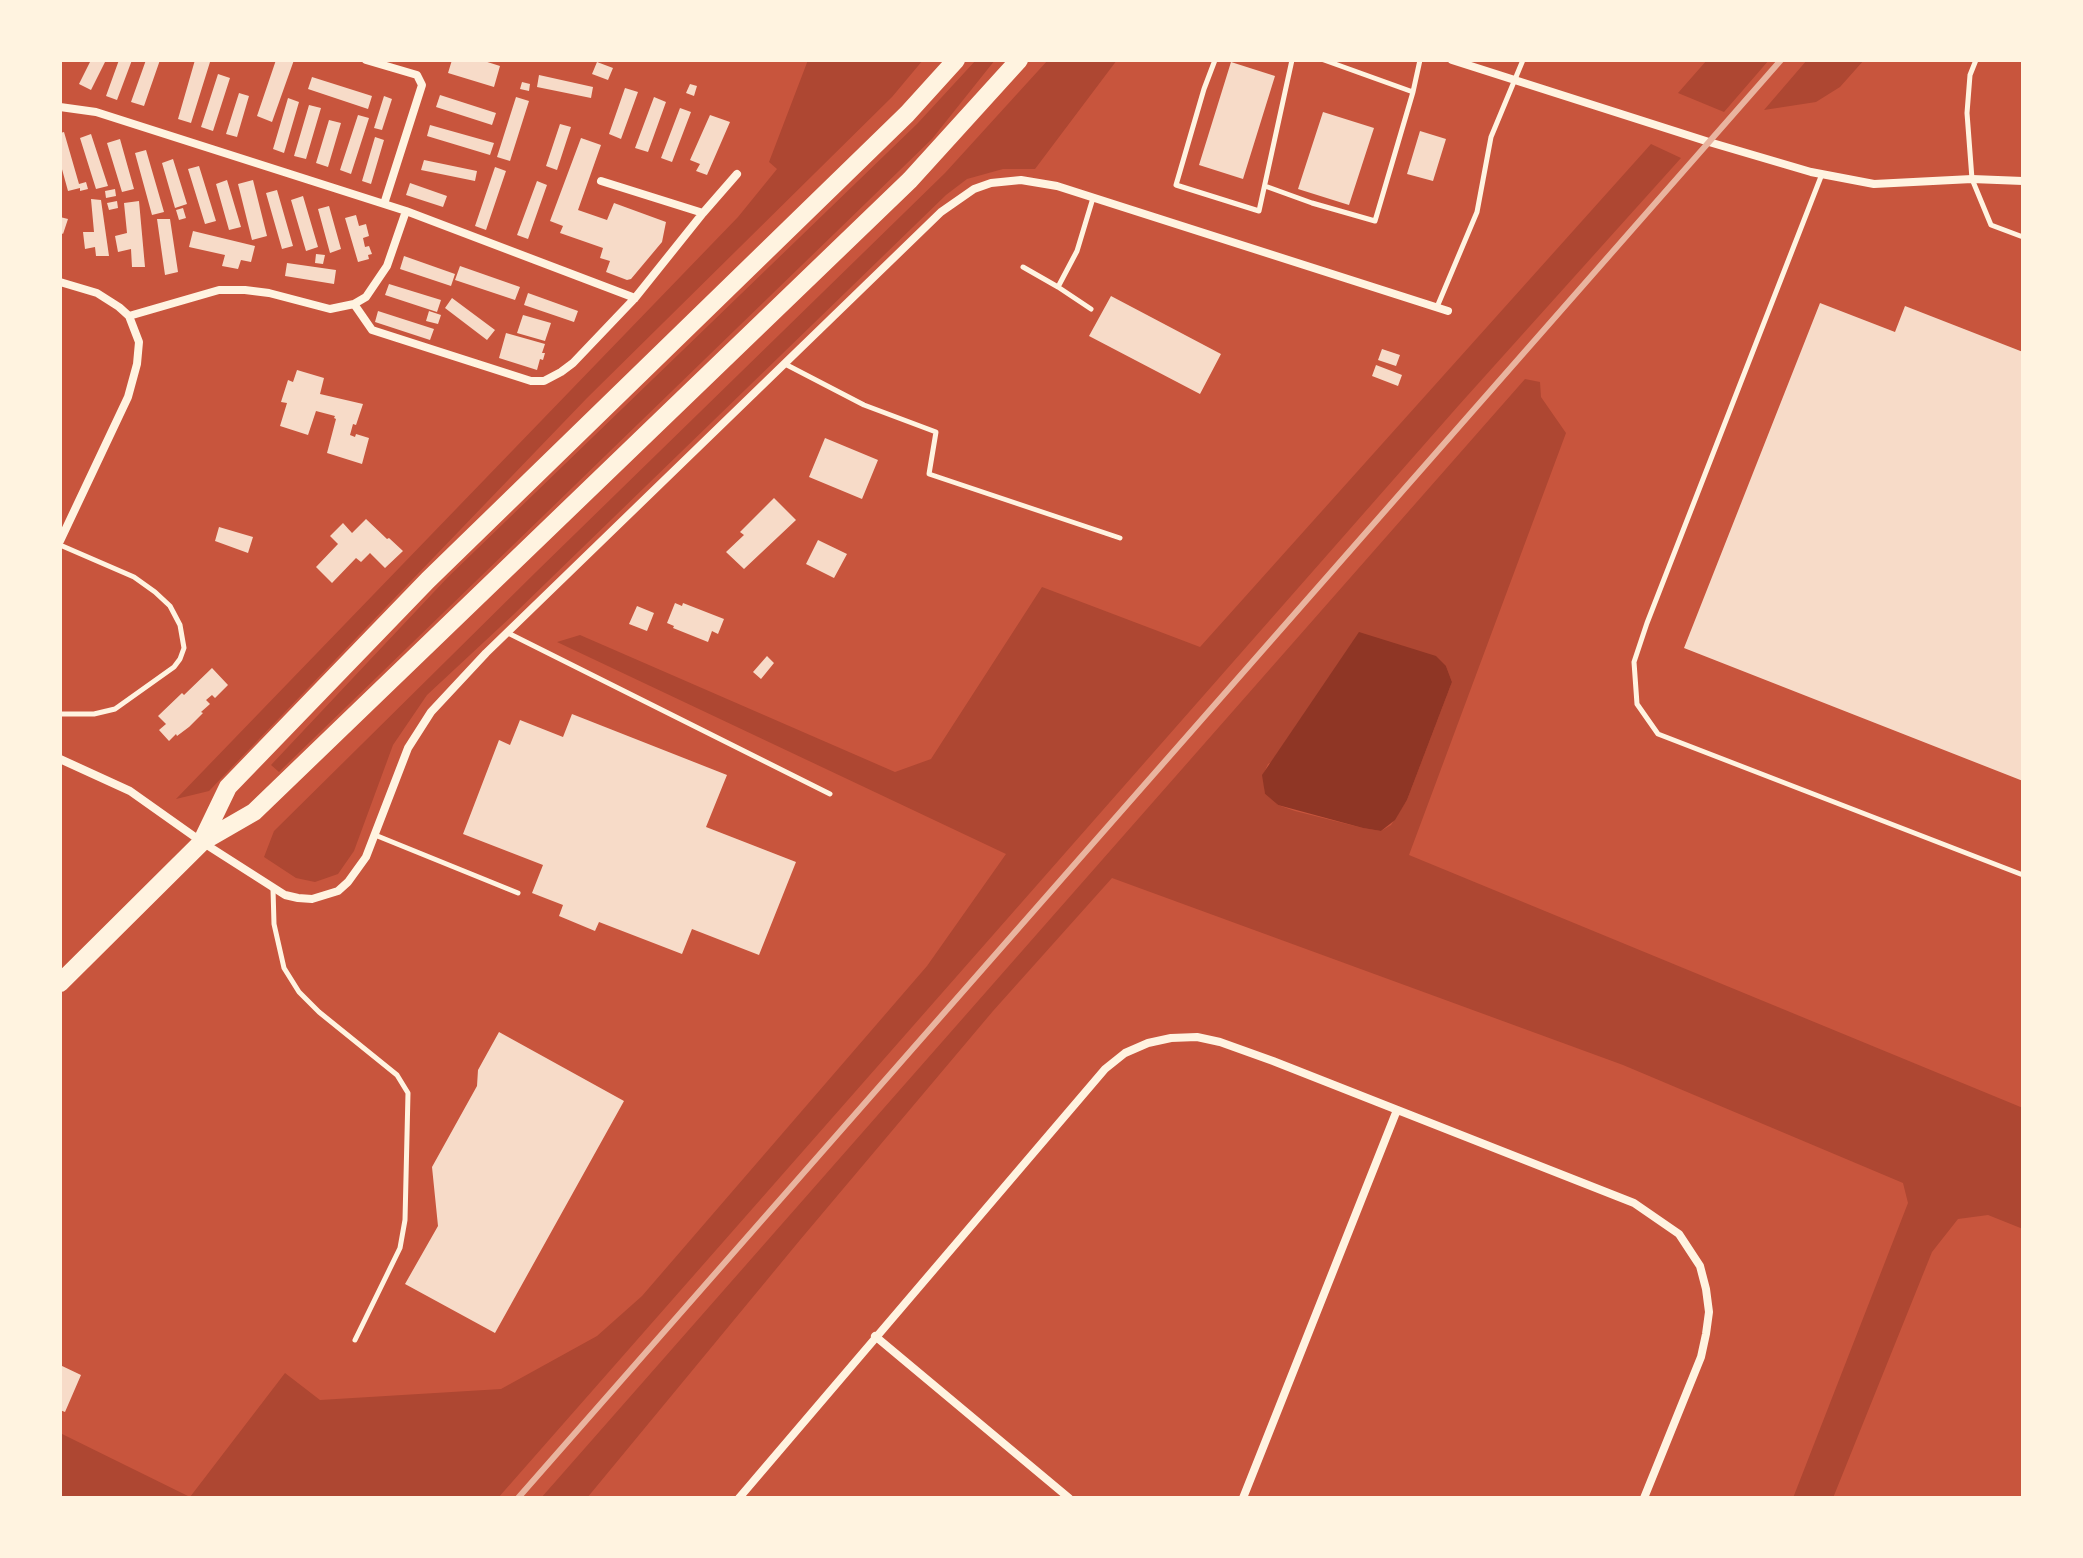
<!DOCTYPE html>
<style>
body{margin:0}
#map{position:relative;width:2083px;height:1558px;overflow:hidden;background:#c8553d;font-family:"PT Sans",sans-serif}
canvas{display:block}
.frame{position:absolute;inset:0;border:62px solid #fff3e0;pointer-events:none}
</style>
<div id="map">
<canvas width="2083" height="1558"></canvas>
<div class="frame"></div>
</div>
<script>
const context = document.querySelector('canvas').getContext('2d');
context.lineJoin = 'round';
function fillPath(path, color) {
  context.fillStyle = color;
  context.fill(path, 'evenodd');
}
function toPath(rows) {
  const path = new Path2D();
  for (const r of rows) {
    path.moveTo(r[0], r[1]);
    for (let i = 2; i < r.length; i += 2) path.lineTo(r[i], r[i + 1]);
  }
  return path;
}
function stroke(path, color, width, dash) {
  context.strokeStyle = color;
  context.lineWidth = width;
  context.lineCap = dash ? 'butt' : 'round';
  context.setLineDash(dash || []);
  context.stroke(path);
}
fillPath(toPath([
 [808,60,923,60,892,97,587,398,209,791,176,799,738,217,777,169,769,162],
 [976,60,995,60,932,139,279,772,271,765,448,577,917,124],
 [1048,60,1117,60,1035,169,1003,169,967,179,946,195,513,615,427,695,393,745,354,851,338,874,315,882,296,878,264,857,274,831,536,572,945,173],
 [1707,60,1769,60,1724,112,1678,93],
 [1807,60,1864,60,1840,87,1816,102,1764,110],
 [1651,144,1681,158,1459,405,498,1498,60,1498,60,1433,190,1497,285,1373,320,1400,501,1389,597,1336,642,1296,927,966,1006,854,557,642,580,635,895,772,931,759,1042,587,1200,647],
 [1525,379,1540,382,1541,397,1566,433,1409,855,2023,1108,2023,1229,1988,1215,1958,1219,1932,1252,1833,1498,1793,1498,1908,1203,1903,1183,1623,1065,1112,878,993,1011,800,1240,587,1498,541,1498],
 [1446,666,1452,682,1407,800,1391,825,1381,831,1363,828,1295,811,1278,805,1265,794,1263,775,1268,764]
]), '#ae4732');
fillPath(toPath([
 [1359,632,1436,656,1446,666,1452,682,1407,800,1395,820,1381,831,1363,828,1278,805,1265,794,1262,775]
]), '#8f3625');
fillPath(toPath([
 [91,60,106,60,91,90,79,84],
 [119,60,132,60,117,100,106,96],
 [146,60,160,60,144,106,131,102],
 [195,60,210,62,191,123,178,119],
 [276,60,294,60,272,122,257,116],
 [452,60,481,60,500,66,494,87,448,73],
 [597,62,613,68,608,80,592,74],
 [1231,62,1275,76,1243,179,1199,165],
 [218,74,230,78,213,131,201,127],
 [539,75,593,87,591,98,537,87],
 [312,77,372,96,368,109,308,89],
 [522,82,530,84,529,91,520,89],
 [690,84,697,86,694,96,686,93],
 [625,88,638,92,621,139,609,134],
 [239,93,249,96,237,137,226,134],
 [440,95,496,113,492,125,436,107],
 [384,96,392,99,382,130,374,128],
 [516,97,529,101,510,161,497,157],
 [654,97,666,102,648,152,635,148],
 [288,98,299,102,284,153,273,149],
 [309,105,321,108,306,159,294,156],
 [680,108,691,112,672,162,661,158],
 [1323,112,1374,128,1349,205,1298,189],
 [358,115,369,118,351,174,340,170],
 [710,115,730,122,707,175,696,171,700,164,690,160],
 [329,120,341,123,328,167,316,163],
 [560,124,571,127,557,170,546,166],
 [430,125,494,143,490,155,427,136],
 [1420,131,1446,139,1433,181,1407,174],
 [64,132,79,184,86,182,88,189,80,191,80,188,68,191,60,162,60,133],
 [91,134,108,186,96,189,80,138],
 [375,137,384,140,371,184,362,181],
 [581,138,601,145,578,210,607,220,614,203,666,222,662,242,631,279,627,280,606,272,610,261,600,258,603,248,560,233,563,226,550,221],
 [120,139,134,189,122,192,107,143],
 [146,150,164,212,152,215,135,153],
 [173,159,187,204,175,208,162,163],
 [424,160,477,171,475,181,421,170],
 [199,166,216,221,205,224,188,169],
 [495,167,506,171,486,230,475,226],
 [227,180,241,227,229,230,216,184],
 [253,180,267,236,252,240,238,184],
 [537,181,547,185,528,239,517,235],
 [410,183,447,196,443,207,406,195],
 [115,189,116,196,106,198,105,191],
 [277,190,293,246,282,249,266,193],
 [303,196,318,247,306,251,291,200],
 [91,199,101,200,109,256,96,256,95,247,85,249,83,232,94,232],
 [117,201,118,208,109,210,107,203],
 [139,201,145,267,132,267,131,249,118,252,115,236,127,233,124,203],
 [329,206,341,249,330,253,318,209],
 [183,208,186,218,179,220,176,210],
 [356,215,359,226,366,224,369,236,363,238,365,247,369,246,372,254,368,255,369,259,358,262,345,218],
 [60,217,68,219,63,234,60,232],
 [157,219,170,219,178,272,165,275],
 [193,231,255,246,251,262,241,260,238,269,222,266,225,255,189,247],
 [316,254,325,255,323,264,315,263],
 [404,256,455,274,451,286,400,269],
 [287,263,336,270,334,284,285,276],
 [460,266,520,287,515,300,455,280],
 [389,284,441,300,437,312,385,295],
 [528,293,578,311,574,322,524,305],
 [1111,296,1221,354,1200,394,1089,336],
 [452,298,495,330,487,340,445,308],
 [1820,303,1895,332,1905,306,2023,352,2023,781,1684,648],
 [378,311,434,329,430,340,375,322],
 [429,311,441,315,438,324,426,321],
 [523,315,551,323,545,341,517,333],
 [506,333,545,344,542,353,545,353,543,360,540,359,537,370,499,358],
 [1382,349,1400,355,1396,366,1378,360],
 [1376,365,1402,375,1398,386,1372,376],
 [297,370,324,378,320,394,363,404,356,425,353,424,350,435,355,437,356,434,369,438,362,464,327,453,336,419,334,418,335,416,316,411,308,435,280,426,287,403,281,402,288,380,293,382],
 [825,438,878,460,862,499,809,477],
 [774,498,796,520,744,569,726,552,744,535,740,532],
 [366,519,387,539,389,538,403,551,385,568,370,553,361,562,356,558,332,583,316,567,338,544,330,536,343,523,352,533],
 [219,527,253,537,248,553,215,541],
 [818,540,847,554,834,578,806,564],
 [675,603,682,606,683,603,724,619,718,634,712,631,708,642,673,628,674,626,667,623],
 [637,606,654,613,647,631,629,624],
 [767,656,774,663,761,679,753,672],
 [212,668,228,685,215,698,212,695,206,700,210,704,201,712,203,713,189,727,177,736,176,734,169,741,159,730,166,724,158,716,182,693,184,695],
 [572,714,727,775,706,827,796,862,759,955,692,929,682,954,599,922,595,931,559,916,563,905,532,893,543,865,463,834,499,740,510,745,520,720,563,737],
 [499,1032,624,1101,495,1333,405,1284,438,1226,432,1167,477,1086,478,1070],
 [60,1365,81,1375,65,1412,60,1410]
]), '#f7dbc8');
stroke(toPath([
 [1215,60,1204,89,1176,185,1259,211,1292,60],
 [1976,60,1970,75,1967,113,1972,179,1991,225,2023,237],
 [1413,92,1420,60],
 [1822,174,1647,623,1634,662,1637,704,1658,734,2023,875],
 [1265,186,1312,203,1375,221,1413,92,1324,60],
 [1023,267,1058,287],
 [1437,307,1477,212,1491,137,1523,60],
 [1091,309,1058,287,1077,251,1093,198],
 [785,364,864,405,936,432,929,474,1120,538],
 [60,545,134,577,155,592,170,606,180,625,184,648,180,659,174,667,115,709,94,714,60,714],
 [508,633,830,794],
 [375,835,518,893],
 [273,889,274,924,284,968,299,992,319,1012,397,1075,408,1093,405,1220,400,1248,355,1340]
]), '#fff3e0', 5);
stroke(toPath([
 [366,60,417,75,422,85,384,204],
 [1452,60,1709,142,1811,172,1874,184,1972,179,2023,181],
 [60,107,96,112,406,211,635,298],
 [601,181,703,213],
 [60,282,97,293,119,307,129,316,139,342,137,364,128,397,60,541],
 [354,304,372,330,531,381,544,381,561,372,573,363,635,298,703,213,737,174],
 [129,316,219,290,245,290,269,293,330,309,354,304,366,297,387,266,406,211],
 [60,759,130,791,202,842,285,895,298,898,312,899,338,891,348,882,366,857,408,748,431,712,486,653,941,212,974,189,991,183,1021,180,1057,186,1448,311],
 [875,1336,1069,1498],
 [739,1498,1105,1069,1125,1053,1148,1043,1171,1038,1197,1037,1220,1042,1273,1061,1634,1203,1679,1234,1700,1266,1706,1289,1709,1312,1706,1334,1701,1357,1644,1498],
 [1243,1498,1397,1110]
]), '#fff3e0', 8);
stroke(toPath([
 [202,841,228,787,428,580,907,114,956,60],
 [60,983,202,842,254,812,910,180,1019,60]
]), '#fff3e0', 18);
stroke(toPath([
 [518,1498,1781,60]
]), '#e9b49f', 6);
</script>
